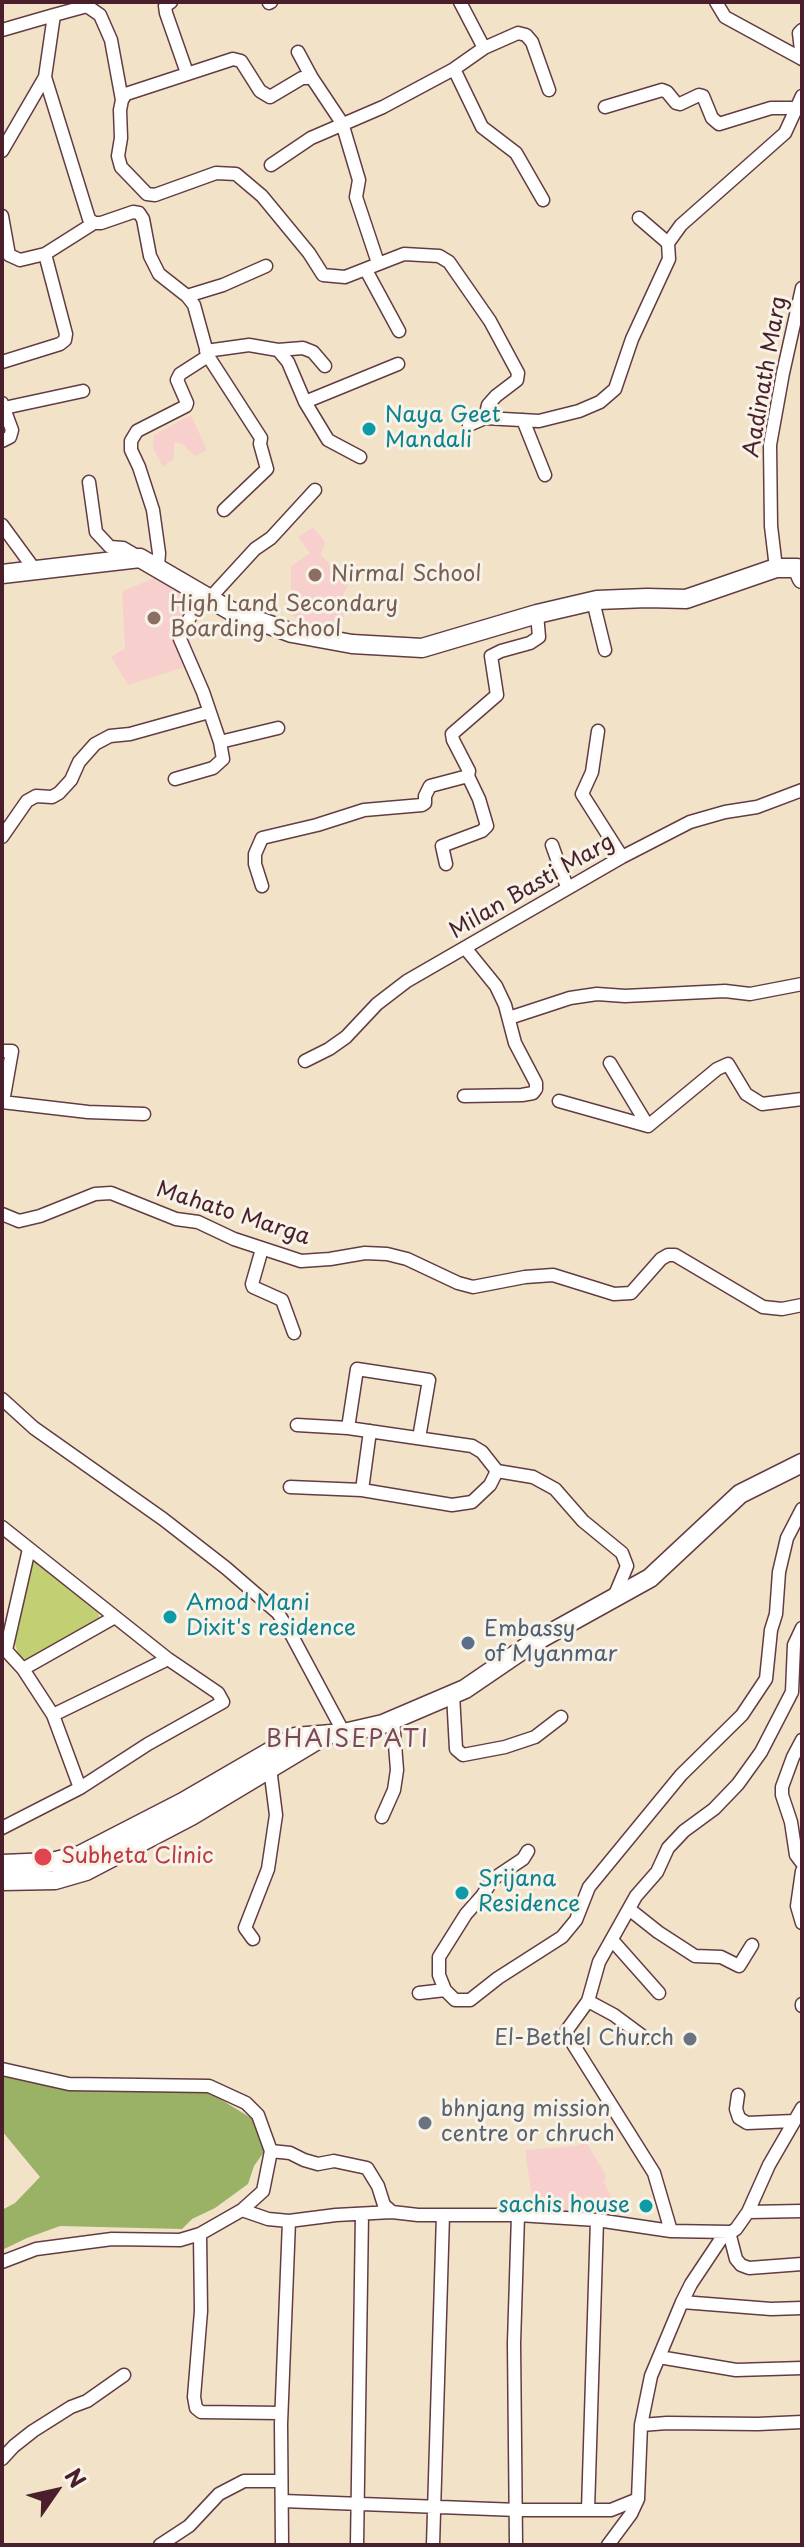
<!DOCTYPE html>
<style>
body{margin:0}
#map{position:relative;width:804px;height:2547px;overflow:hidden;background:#f2e3c8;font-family:"Playpen Sans",sans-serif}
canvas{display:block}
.frame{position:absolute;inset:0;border:4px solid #4a1f2b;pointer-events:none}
.north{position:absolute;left:16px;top:2451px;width:80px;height:80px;-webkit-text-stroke:6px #f7f3e8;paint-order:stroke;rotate:56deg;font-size:22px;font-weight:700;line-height:32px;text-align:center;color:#4a1f2b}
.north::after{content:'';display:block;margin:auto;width:28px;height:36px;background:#4a1f2b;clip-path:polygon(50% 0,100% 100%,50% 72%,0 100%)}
</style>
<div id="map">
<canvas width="804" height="2547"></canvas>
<div class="frame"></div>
<div class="north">N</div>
</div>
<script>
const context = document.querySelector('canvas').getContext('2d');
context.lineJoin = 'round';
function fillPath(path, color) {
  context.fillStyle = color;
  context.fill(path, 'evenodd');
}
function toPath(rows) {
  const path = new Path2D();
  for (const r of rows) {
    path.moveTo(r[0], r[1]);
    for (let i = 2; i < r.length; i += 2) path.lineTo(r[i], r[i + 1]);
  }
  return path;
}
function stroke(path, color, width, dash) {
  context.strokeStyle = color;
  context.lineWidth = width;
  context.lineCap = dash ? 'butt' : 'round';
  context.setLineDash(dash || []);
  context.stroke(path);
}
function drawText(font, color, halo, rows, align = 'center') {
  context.font = font + ' "Playpen Sans",sans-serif';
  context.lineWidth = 6;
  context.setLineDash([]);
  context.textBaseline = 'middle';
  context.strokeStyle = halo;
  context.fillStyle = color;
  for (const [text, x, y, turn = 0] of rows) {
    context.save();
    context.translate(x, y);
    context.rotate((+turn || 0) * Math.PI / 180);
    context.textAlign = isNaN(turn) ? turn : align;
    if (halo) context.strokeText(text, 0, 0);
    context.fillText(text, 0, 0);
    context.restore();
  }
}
fillPath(toPath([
 [191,415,207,450,195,456,182,444,174,442,174,459,163,467,153,448,154,435],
 [313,527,325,542,321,555,348,584,340,603,344,614,341,632,312,627,289,614,291,613,291,566,310,553,298,537],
 [163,575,193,598,176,638,191,665,128,685,111,657,125,648,122,591],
 [586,2142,603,2170,606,2176,604,2182,620,2215,534,2210,525,2150,576,2146]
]), '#f7d0ce');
fillPath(toPath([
 [36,1562,98,1613,100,1618,28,1660,19,1657,14,1640,30,1563]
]), '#c2d073');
fillPath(toPath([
 [2,2074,207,2091,256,2121,266,2149,254,2166,248,2184,215,2208,192,2219,182,2229,60,2226,27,2238,2,2250,2,2210,15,2203,40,2177,2,2131]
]), '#99b265');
const street = toPath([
 [171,2,165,6,166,13,187,73],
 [460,2,484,48],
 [716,2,725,17,802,59],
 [269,3,271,2],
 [54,15,87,6,100,15,111,40,122,100],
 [2,30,54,15,45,77],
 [802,30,799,33,802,59],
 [298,52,312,78],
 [454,69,482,127,516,153,543,200],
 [605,107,662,90,667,92,676,103,680,104,699,95,703,96,712,118,719,124,771,108,795,108],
 [2,151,45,77,89,219,94,223,101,223,133,212,139,213,143,219,150,256,159,274,187,296,194,305,208,356,261,438,260,444,267,469,224,510],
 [271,165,311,138,383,107,454,69,484,48,518,33,526,35,532,42,549,90],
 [2,216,9,255,20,260,45,254,66,334,65,340,60,344,2,362],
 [668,243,681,225,785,133,802,96],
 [45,254,94,223],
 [378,263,356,197,359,180,342,123,312,78,302,78,270,97,260,91,241,61,233,59,126,94,122,100,120,110,121,138,118,156,121,167,147,194,155,195,216,173,236,174,262,196,309,253,323,275,345,277,404,254,439,256,449,262,490,321,518,373,517,380,496,396,488,405,485,418],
 [366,270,399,331],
 [187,296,223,285,266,266],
 [278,350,303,348,313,352,325,366],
 [206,351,249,345,278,350,288,362,305,402,328,440,360,457],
 [305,402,398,364],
 [4,408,83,391],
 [523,420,545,475],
 [469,425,485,418,539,421,579,411,600,402,615,389,632,339,669,259,668,243,639,218],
 [2,441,10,437,12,430,2,403],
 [89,482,96,532,110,547,123,548,140,558],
 [2,525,35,570],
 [158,567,159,553,153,510,139,467,131,450,131,441,137,431,186,406,187,403,177,380,180,374,208,356],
 [776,568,771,526,770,445,783,373,802,288],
 [210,598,255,549,271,538,315,490],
 [593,601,605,650],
 [598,731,592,772,582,794,622,857],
 [220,742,278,728],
 [175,779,213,768,223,759,220,742,203,692,180,639,183,629,204,594],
 [2,837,27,801,36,796,52,797,59,793,71,780,79,762,95,744,110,736,130,734,209,712],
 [552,845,567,887],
 [446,864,442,846,482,831,487,826,479,799,468,776],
 [262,886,255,864,255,854,262,838,317,825,364,810,422,805,425,803,425,796,430,786,468,776,469,771,453,740,452,734,497,695,491,656,501,651,530,643,539,637,537,614],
 [509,1018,570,998,597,994,625,996,725,991,750,994,802,984],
 [2,1051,12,1051,3,1102],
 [305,1061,329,1049,346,1037,377,1004,407,981,622,857,690,822,725,812,757,807,802,790],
 [610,1063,648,1126],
 [464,1096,522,1095,533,1093,536,1089,536,1083,515,1043,505,1005,496,986,466,949],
 [559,1101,648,1126,717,1069,728,1064,746,1094,762,1104,802,1099],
 [2,1102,88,1112,144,1114],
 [2,1214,19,1221,40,1216,95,1194,111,1193,176,1219,198,1222,234,1239,301,1261,330,1259,365,1253,387,1254,407,1259,458,1283,473,1287,525,1277,553,1275,614,1294,631,1293,661,1259,668,1255,675,1255,763,1307,782,1309,802,1305],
 [262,1249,252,1284,253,1287,282,1300,294,1333],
 [2,1399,34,1428,163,1519,226,1568,278,1613,292,1636,344,1733],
 [297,1425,348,1428,472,1446,482,1452,497,1471,533,1477,555,1489,583,1521,622,1553,627,1566,614,1597],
 [348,1428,357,1369,429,1380,419,1438],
 [290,1487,362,1490,452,1505,472,1502,490,1485,497,1471],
 [362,1490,370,1431],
 [2,1527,168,1659,218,1693,223,1702,148,1744,80,1788,2,1828],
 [2,1646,23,1669,53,1715,80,1788],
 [6,1650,29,1549],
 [23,1669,115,1617],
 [453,1694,456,1749,463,1755,505,1747,535,1737,561,1717],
 [53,1715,168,1659],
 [802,1740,793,1757,782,1787,782,1795,791,1822,796,1855,802,1863],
 [382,1817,394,1790,397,1770,393,1719],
 [802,1871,797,1906,802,1923],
 [629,1909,658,1932,695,1956,721,1957,739,1966,752,1945],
 [253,1939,245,1928,268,1869,276,1815,270,1768],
 [612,1940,659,1993],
 [445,1990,439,1975,439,1957,466,1914,482,1896,493,1879,523,1859,528,1851],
 [419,1993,445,1990,455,2000,470,2000,498,1978,562,1937,576,1920,589,1887,681,1775,742,1715,766,1679,771,1630,776,1614,779,1572,787,1538,802,1509],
 [588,2001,614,2015,645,2038],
 [802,2004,802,2006],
 [2,2069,69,2084,209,2086,246,2103,258,2115,271,2151,263,2191,242,2210],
 [738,2095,736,2109,739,2118,747,2123,794,2121],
 [271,2151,290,2153,304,2160,318,2164,334,2161,367,2168,378,2186,384,2205,392,2212],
 [748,2212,802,2211],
 [671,2231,654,2173,568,2036,567,2030,588,2001,599,1962,636,1896,657,1872,668,1848,684,1831,714,1809,738,1784,761,1752,792,1692,794,1645,802,1628],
 [200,2234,201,2311,194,2397,196,2408,201,2412,281,2413],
 [2,2262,36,2249,112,2239,180,2240,200,2234,242,2210,268,2219,289,2221,336,2215,392,2212,418,2215,518,2215,597,2220,671,2231,729,2232,736,2259,741,2265,749,2268,802,2264],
 [682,2302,771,2309,802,2308],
 [659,2357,736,2370,802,2368],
 [641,2425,667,2423,758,2424,802,2422],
 [2,2459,14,2446,33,2431,71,2407,87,2401,124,2375],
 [283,2501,518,2510,611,2510,638,2499],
 [588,2510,597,2220],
 [160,2545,189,2526,219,2494,244,2481,281,2481],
 [282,2545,281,2424,289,2221],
 [357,2545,362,2214],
 [433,2545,443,2215],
 [516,2545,514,2343,518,2215],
 [608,2545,631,2514,638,2499,641,2425,651,2376,682,2302,691,2284,721,2239,736,2229,748,2212,769,2165,802,2108]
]);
const secondary = toPath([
 [2,574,140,558,231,611,292,633,352,644,422,648,537,614,597,600,647,598,686,599,776,568,797,568,802,579],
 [2,1864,52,1862,80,1855,183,1802,295,1737,344,1733,383,1724,465,1689,531,1644,650,1578,740,1494,802,1463],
 [2,1881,55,1880,86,1871,191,1816,324,1736]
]);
stroke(street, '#633c43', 15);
stroke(secondary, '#633c43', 21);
stroke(street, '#fff', 12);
stroke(secondary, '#fff', 18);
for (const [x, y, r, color] of [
 [369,429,8,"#0f9aa8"],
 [315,575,8,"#8d6e63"],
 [154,618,8,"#8d6e63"],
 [170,1617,8,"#0f9aa8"],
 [468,1643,8,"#5c6f8a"],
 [43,1857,10,"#e0444e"],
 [462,1893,8,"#0f9aa8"],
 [690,2039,8,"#6b7280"],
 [425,2123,8,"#6b7280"],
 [646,2206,8,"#0f9aa8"]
]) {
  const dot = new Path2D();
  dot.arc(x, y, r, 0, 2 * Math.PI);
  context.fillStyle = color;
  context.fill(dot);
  stroke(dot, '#f7f3e8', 3);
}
drawText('22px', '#4a1f2b', '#f7f3e8', [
 ["Aadinath Marg",766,377,-80],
 ["Milan Basti Marg",532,887,-30],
 ["Mahato Marga",233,1214,18]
]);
drawText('22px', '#0d838f', '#f7f3e8', [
 ["Naya Geet",385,416],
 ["Mandali",385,441],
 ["Amod Mani",186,1604],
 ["Dixit's residence",186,1629],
 ["Srijana",478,1880],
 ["Residence",478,1905],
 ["sachis house",630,2206,"right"]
], 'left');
drawText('22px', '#785e54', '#f7f3e8', [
 ["Nirmal School",331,575],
 ["High Land Secondary",170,605],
 ["Boarding School",170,630]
], 'left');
drawText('22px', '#4e5e75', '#f7f3e8', [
 ["Embassy",484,1630],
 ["of Myanmar",484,1655]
], 'left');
drawText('22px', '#be3a42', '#f7f3e8', [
 ["Subheta Clinic",61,1857]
], 'left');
drawText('22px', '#5b616d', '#f7f3e8', [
 ["El-Bethel Church",674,2039],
 ["bhnjang mission",441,2110,"left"],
 ["centre or chruch",441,2135,"left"]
], 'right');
context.letterSpacing = '2px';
drawText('24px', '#7c495a', '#f7f3e8', [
 ["BHAISEPATI",348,1740]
]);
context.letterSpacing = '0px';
</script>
